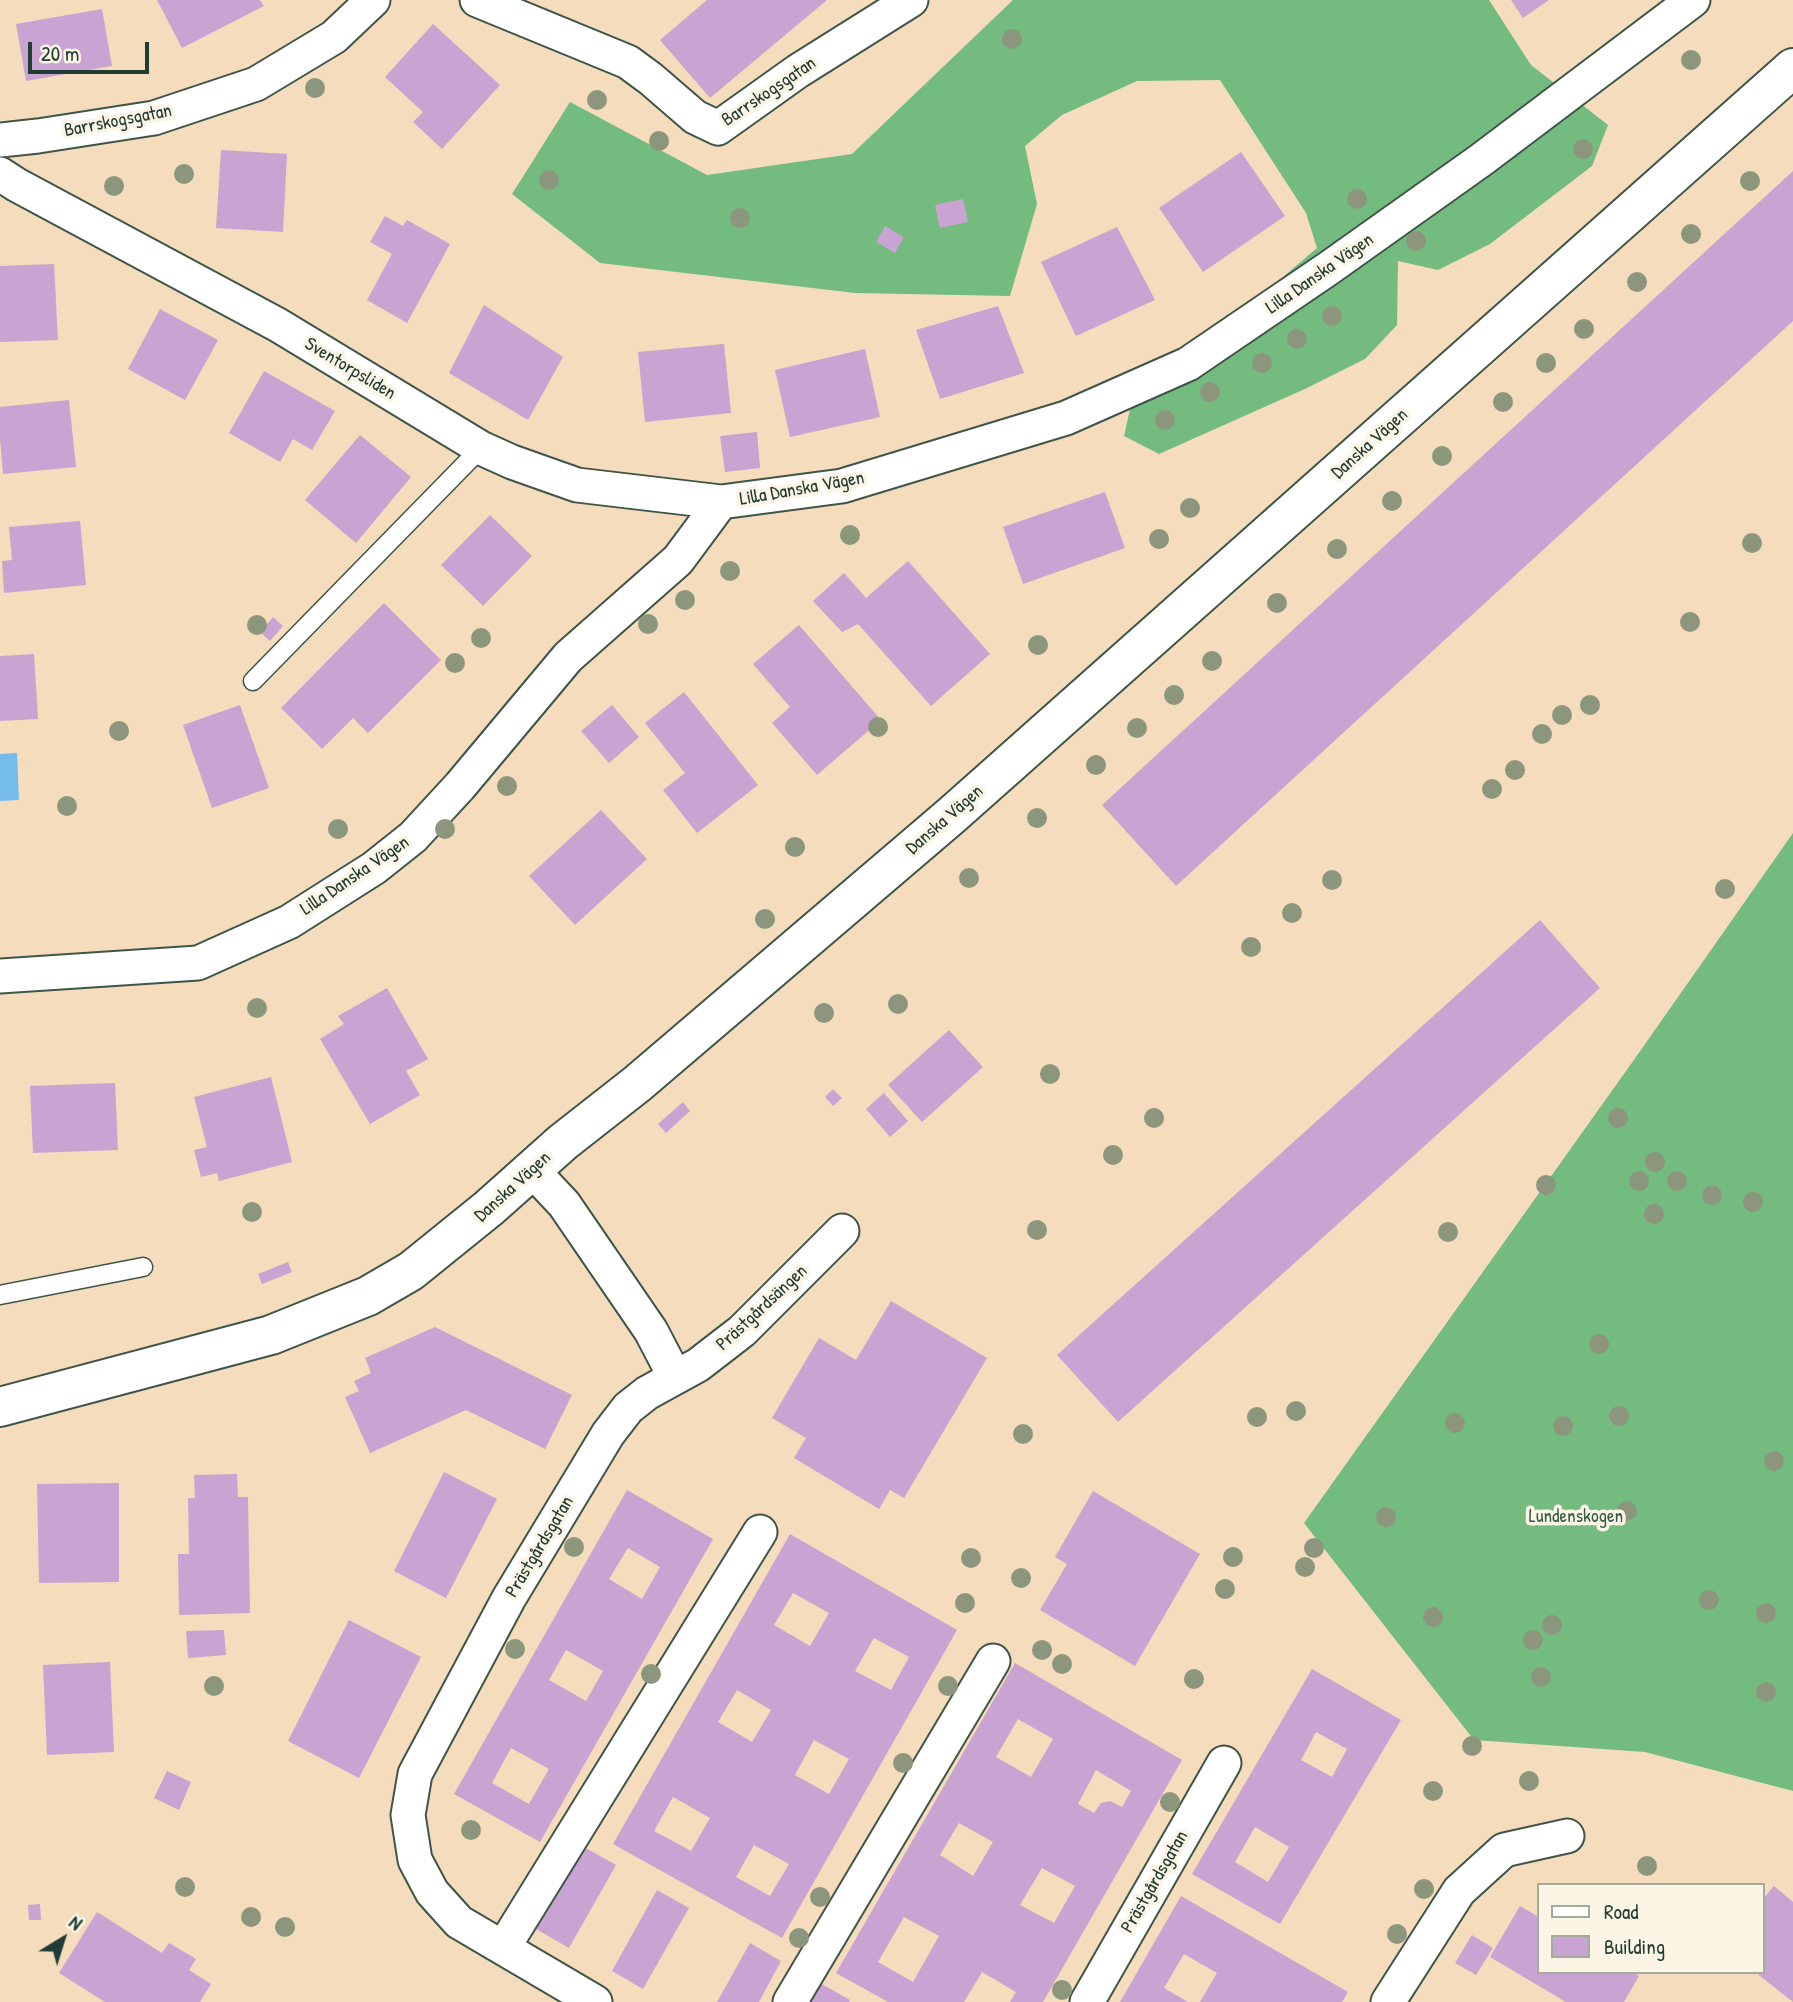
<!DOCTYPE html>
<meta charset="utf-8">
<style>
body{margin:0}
#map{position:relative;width:1793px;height:2002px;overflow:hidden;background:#f4dcbc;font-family:"Patrick Hand",sans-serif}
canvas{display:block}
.legend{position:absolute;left:1537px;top:1883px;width:228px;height:91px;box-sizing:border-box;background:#fcf5e5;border:2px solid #a4ab9e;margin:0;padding:9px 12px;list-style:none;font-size:21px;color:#1f3d34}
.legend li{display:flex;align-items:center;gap:14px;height:35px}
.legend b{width:35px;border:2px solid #a4ab9e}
.north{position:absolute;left:28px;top:1904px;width:70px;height:70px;-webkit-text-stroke:5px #fcf5e5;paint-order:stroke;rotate:38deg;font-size:19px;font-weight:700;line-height:28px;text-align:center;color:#1f3d34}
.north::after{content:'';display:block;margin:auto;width:24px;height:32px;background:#1f3d34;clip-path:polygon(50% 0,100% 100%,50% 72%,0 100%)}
.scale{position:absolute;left:28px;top:42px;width:121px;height:32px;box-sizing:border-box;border:4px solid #1f3d34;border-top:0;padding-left:9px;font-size:21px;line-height:24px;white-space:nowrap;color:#1f3d34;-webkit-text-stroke:5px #fcf5e5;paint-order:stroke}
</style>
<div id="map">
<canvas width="1793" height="2002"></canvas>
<ul class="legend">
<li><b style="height:9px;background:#fff"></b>Road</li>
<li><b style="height:19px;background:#c9a3d1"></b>Building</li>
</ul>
<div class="north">N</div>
<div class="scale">20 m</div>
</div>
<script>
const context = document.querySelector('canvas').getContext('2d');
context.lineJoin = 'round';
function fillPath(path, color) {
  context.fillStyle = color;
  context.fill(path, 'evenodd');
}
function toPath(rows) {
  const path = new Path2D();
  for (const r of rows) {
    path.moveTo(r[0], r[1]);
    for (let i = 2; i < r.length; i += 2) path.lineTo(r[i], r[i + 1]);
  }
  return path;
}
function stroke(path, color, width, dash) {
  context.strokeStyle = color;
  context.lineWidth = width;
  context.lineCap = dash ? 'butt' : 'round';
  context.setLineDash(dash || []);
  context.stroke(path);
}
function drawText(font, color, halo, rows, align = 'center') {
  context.font = font + ' "Patrick Hand",sans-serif';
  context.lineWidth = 7;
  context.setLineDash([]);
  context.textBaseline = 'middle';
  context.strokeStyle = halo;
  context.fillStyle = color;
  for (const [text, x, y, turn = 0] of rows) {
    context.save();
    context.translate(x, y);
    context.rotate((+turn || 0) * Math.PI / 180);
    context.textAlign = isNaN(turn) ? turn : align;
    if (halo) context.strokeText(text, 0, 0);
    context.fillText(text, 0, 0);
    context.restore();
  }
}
fillPath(toPath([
 [1013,0,1489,0,1531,65,1608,125,1592,166,1490,244,1438,270,1398,261,1397,325,1365,359,1307,388,1159,454,1124,436,1134,392,1263,294,1317,248,1306,213,1220,80,1137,81,1062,115,1025,146,1037,204,1010,296,855,293,600,263,512,194,570,102,707,175,852,154],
 [1793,833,1793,1791,1645,1752,1474,1740,1304,1523,1636,1057]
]), '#74bb80');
fillPath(toPath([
 [17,753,19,800,0,801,0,754]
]), '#75bcec');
fillPath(toPath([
 [157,0,260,0,264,6,182,48],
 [707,0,827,0,710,98,660,40],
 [1511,0,1549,0,1523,18],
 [102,9,112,66,26,81,16,24],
 [433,24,500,85,442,149,413,122,423,112,385,77],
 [221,150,287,154,283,232,216,228],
 [1241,152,1285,216,1203,272,1159,208],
 [1793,171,1793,321,1176,886,1102,805],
 [963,199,968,222,940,228,935,205],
 [385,216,403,226,407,220,450,244,407,323,367,300,392,254,370,242],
 [885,226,904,237,895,253,876,242],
 [1117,227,1155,300,1076,336,1041,262],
 [54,264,58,340,0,342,0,266],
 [484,305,563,357,528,420,449,373],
 [998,306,1024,373,940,399,916,330],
 [160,309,218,340,185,400,128,369],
 [724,344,731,413,645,422,638,352],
 [865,349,880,417,790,437,775,370],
 [264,371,335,411,312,450,293,439,280,462,229,433],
 [69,400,76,467,3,474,0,438,0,407],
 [757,432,760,468,725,472,720,436],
 [360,435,411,477,356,543,305,500],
 [1105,492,1125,548,1023,584,1003,527],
 [490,515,532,556,483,606,441,565],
 [80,521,86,585,4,593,2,561,12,560,9,527],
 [908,561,990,654,931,706,858,624,842,632,813,601,844,573,866,598],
 [384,603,441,660,368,733,353,718,322,749,281,708],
 [273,617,283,626,270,641,260,632],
 [799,625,881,720,817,775,772,723,790,707,753,664],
 [34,654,38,719,0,721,0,656],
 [684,692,758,785,697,833,663,790,685,773,645,723],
 [240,705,269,788,212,808,183,725],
 [612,705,639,737,609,763,581,731],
 [601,810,647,859,575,925,529,876],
 [1540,920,1600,988,1118,1422,1057,1355],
 [387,988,428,1059,406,1071,420,1095,370,1124,320,1039,344,1024,338,1016],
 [949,1030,983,1067,922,1122,888,1085],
 [271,1077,292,1162,219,1181,217,1173,201,1177,194,1150,207,1147,194,1097],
 [115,1083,118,1150,33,1153,30,1086],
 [833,1089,842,1098,833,1106,825,1097],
 [884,1093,908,1121,890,1137,866,1109],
 [683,1102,690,1111,666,1133,658,1124],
 [288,1262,292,1272,262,1284,258,1274],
 [891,1301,987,1358,904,1498,890,1490,879,1509,794,1458,806,1438,772,1418,819,1338,856,1360],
 [435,1327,572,1395,545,1449,466,1410,370,1453,345,1397,359,1391,354,1381,371,1373,365,1358],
 [444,1472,497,1499,446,1598,394,1571],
 [237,1474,238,1497,248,1497,250,1613,179,1615,178,1554,189,1554,188,1498,195,1498,194,1475],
 [119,1483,119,1582,39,1583,37,1484],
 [627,1490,713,1539,540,1842,454,1794],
 [628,1548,660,1567,642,1599,609,1579],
 [566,1650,603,1671,586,1701,549,1680],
 [511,1748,549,1769,529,1804,492,1783],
 [1093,1491,1200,1554,1135,1666,1040,1610,1067,1564,1055,1557],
 [790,1534,957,1630,782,1938,613,1844],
 [793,1593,829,1613,810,1646,774,1625],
 [874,1638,909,1657,891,1690,855,1671],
 [737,1690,771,1710,752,1742,718,1722],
 [814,1740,849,1759,829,1794,795,1775],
 [673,1797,710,1818,691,1851,654,1831],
 [754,1845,789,1864,770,1896,736,1877],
 [349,1620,421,1657,359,1778,288,1741],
 [224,1630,226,1655,188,1658,186,1631],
 [110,1662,114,1752,47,1755,43,1665],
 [1015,1663,1182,1760,1043,2002,1010,2002,1016,1992,982,1972,964,2002,888,2002,836,1973],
 [1018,1719,1053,1739,1031,1777,996,1757],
 [1096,1770,1131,1791,1122,1807,1110,1801,1101,1803,1094,1813,1078,1804],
 [959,1823,993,1842,973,1876,940,1855],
 [1042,1868,1075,1886,1054,1923,1020,1905],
 [904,1917,939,1936,913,1982,878,1962],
 [1312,1669,1401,1720,1280,1924,1192,1874],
 [1316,1732,1347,1749,1332,1777,1301,1760],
 [1255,1827,1289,1847,1268,1882,1235,1862],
 [167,1771,191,1782,179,1810,154,1798],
 [584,1847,616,1865,569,1948,536,1929],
 [1774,1886,1793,1902,1793,2002,1755,1972,1763,1972,1763,1899],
 [657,1890,689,1908,643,1989,612,1971],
 [1181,1896,1348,1992,1342,2002,1200,2002,1217,1973,1184,1954,1164,1988,1188,2002,1120,2002],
 [40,1904,41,1920,29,1920,28,1905],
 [1520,1906,1539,1917,1539,1972,1633,1972,1639,1976,1624,2002,1566,2002,1490,1957],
 [97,1912,162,1953,169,1943,196,1959,189,1970,211,1984,200,2002,105,2002,59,1973],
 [1472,1935,1493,1948,1476,1975,1455,1963],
 [750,1943,781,1961,759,2002,717,2002],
 [818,1982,850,2000,849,2002,807,2002]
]), '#c9a3d1');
const lane = toPath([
 [253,681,481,448],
 [0,1295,143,1267]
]);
const street = toPath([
 [477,0,628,62,651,79,695,117,718,128,798,71,911,0],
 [0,140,38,136,154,118,256,84,334,37,373,0],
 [0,174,17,185,278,325,481,448,512,462,577,485,721,502],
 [0,976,198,963,289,922,374,868,413,837,460,786,568,657,678,560,721,502,842,486,1066,418,1188,364,1329,268,1481,160,1693,0],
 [532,1170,564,1204,651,1331,675,1377],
 [503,1948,760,1532],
 [595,2002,459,1922,432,1892,415,1860,408,1815,415,1774,509,1598,608,1434,628,1408,647,1393,698,1365,742,1331,842,1231],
 [790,2002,993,1661],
 [1087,2002,1224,1763],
 [1388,2002,1459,1891,1504,1850,1567,1836]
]);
const secondary = toPath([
 [0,1407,271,1335,368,1296,411,1271,489,1208,563,1142,637,1084,952,815,1793,68]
]);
stroke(lane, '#3f5548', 21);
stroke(street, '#3f5548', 37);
stroke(secondary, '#3f5548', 42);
stroke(lane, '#fff', 18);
stroke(street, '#fff', 33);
stroke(secondary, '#fff', 38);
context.fillStyle = '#8c967c';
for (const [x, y] of [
 [1012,39],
 [1691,60],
 [315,88],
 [597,100],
 [659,141],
 [1583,149],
 [184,174],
 [549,180],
 [1750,181],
 [114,186],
 [1357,199],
 [740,218],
 [1691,234],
 [1416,241],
 [1637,282],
 [1332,316],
 [1584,329],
 [1297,339],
 [1262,363],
 [1546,363],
 [1210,392],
 [1503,402],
 [1165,420],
 [1442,456],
 [1392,501],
 [1190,508],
 [850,535],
 [1159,539],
 [1752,543],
 [1337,549],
 [730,571],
 [685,600],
 [1277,603],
 [1690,622],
 [648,624],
 [257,625],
 [481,638],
 [1038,645],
 [1212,661],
 [455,663],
 [1174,695],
 [1590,705],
 [1562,715],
 [878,727],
 [1137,728],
 [119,731],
 [1542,734],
 [1096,765],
 [1515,770],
 [507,786],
 [1492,789],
 [67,806],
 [1037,818],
 [338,829],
 [445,829],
 [795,847],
 [969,878],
 [1332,880],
 [1725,889],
 [1292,913],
 [765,919],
 [1251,947],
 [898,1004],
 [257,1008],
 [824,1013],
 [1050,1074],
 [1154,1118],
 [1618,1118],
 [1113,1155],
 [1655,1162],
 [1639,1181],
 [1677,1181],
 [1546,1185],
 [1712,1195],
 [1753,1202],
 [252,1212],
 [1654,1214],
 [1037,1230],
 [1448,1232],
 [1599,1344],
 [1296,1411],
 [1619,1416],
 [1257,1417],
 [1455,1423],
 [1563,1426],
 [1023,1434],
 [1774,1461],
 [1627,1511],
 [1386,1517],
 [574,1547],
 [1314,1548],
 [1233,1557],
 [971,1558],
 [1305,1567],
 [1021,1578],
 [1225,1589],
 [1709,1600],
 [965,1603],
 [1766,1613],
 [1433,1617],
 [1552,1625],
 [1533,1640],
 [515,1649],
 [1042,1650],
 [1062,1664],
 [651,1674],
 [1541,1677],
 [1194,1679],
 [214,1686],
 [948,1686],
 [1766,1692],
 [1472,1746],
 [903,1763],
 [1529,1781],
 [1433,1791],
 [1170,1802],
 [471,1830],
 [1647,1866],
 [185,1887],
 [1424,1889],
 [820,1897],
 [251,1917],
 [285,1927],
 [1397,1934],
 [799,1938],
 [1062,1990]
]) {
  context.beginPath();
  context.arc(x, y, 10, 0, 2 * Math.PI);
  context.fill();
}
drawText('19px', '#1f3d34', '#fcf5e5', [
 ["Barrskogsgatan",769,92,-34],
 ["Barrskogsgatan",118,121,-11],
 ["Lilla Danska Vägen",1320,274,-35],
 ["Sventorpsliden",350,369,31],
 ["Danska Vägen",1370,444,-42],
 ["Lilla Danska Vägen",802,489,-10],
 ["Danska Vägen",945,820,-41],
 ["Lilla Danska Vägen",355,876,-34],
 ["Danska Vägen",513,1187,-42],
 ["Prästgårdsängen",762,1308,-43],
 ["Prästgårdsgatan",540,1547,-59],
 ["Prästgårdsgatan",1155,1882,-60]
]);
drawText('19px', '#365d48', '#fcf5e5', [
 ["Lundenskogen",1576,1517]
]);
</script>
